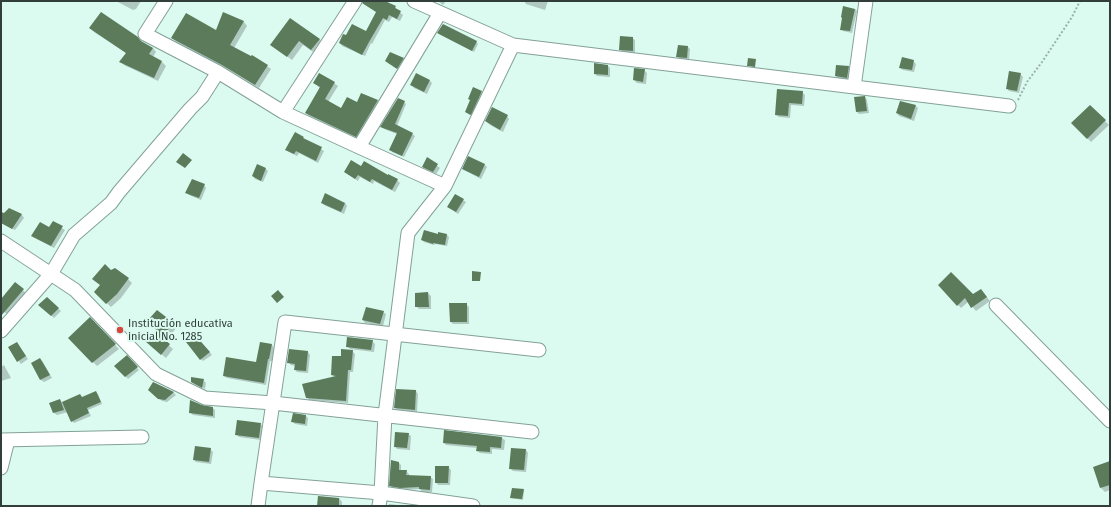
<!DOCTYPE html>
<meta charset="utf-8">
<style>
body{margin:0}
#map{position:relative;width:1111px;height:507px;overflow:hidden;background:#dbfaf0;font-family:"Fira Sans",sans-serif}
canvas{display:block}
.frame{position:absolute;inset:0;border:2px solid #313e3a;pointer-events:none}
</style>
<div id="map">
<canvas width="1111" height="507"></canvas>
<div class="frame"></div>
</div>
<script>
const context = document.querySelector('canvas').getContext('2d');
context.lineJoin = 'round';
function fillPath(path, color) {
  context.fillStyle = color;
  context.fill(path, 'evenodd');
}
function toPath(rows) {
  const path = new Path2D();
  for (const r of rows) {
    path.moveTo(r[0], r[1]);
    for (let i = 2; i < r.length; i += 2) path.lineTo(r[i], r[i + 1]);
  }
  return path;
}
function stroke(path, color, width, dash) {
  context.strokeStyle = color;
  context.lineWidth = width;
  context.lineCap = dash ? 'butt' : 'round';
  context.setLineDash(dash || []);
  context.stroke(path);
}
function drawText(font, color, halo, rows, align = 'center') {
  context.font = font + ' "Fira Sans",sans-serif';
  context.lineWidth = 4;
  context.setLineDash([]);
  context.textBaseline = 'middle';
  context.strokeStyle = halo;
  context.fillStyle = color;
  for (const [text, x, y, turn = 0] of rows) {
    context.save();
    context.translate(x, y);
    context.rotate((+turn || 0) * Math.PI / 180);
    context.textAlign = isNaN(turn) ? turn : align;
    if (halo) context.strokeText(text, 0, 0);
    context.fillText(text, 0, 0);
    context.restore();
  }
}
fillPath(toPath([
 [116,1,141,1,136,9,133,10],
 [368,1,377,1,395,7,398,10,397,10,403,15,400,21,392,17,389,22,385,20,372,44,371,43,365,56,342,46,340,43,346,36,366,32,377,12],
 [438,1,446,1,443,5],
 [524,1,548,1,545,10,526,4],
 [855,9,857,11,852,33,843,31,841,29],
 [224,14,244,22,247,26,234,48,267,66,271,69,259,88,226,68,176,42,172,38,216,31],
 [290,19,319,39,323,43,316,54,303,45,292,60,272,45],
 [90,28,141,42,153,48,156,52,153,57,162,62,166,66,158,81,124,65,121,61,126,53,94,32],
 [438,33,476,41,478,44,474,52,441,35],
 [632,38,635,40,635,53,623,52,620,50],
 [679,46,688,47,690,49,689,60,680,59,677,57],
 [403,59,405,61,400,70,388,63],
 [913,61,916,64,914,72,903,70,900,68],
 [608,66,610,68,610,77,597,76,595,74],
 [837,66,848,67,851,70,849,80,838,79,836,76],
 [644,70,647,73,646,84,637,83,634,80],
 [417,74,430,81,432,83,427,94,414,88,412,85],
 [1020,74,1023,77,1019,93,1009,91,1007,88],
 [314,83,334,83,338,86,328,102,341,109,357,103,378,101,381,104,360,140,309,116,306,113,320,88],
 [778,90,802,92,805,95,804,106,791,105,790,118,779,117,776,115],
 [481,92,483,94,473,116,468,114,466,112],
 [865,97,867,100,869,113,859,114,857,112],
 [404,102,406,104,397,126,412,134,415,136,404,157,392,152,390,149,397,134,384,129,382,127],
 [916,106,918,108,914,121,899,116,897,113],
 [1090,106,1109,125,1091,142,1073,123],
 [507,116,509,119,503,132,490,125,486,121],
 [303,138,324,151,318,163,299,153,297,156,289,152,287,150],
 [428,159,440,168,436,174,425,169,423,166],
 [484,164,487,167,481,179,466,171,463,169],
 [258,165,266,169,268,171,263,182,255,179,253,176],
 [361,167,397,180,400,183,395,192,374,181,373,184,360,177,358,181,345,172],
 [204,185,206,188,201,200,189,195,187,192],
 [325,195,345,203,347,206,344,214,324,205,322,202],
 [463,200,466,202,458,214,448,207],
 [9,209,22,215,24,218,15,230,1,223,1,213,4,214],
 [54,223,65,230,54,248,35,238,33,236,50,229],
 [439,234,447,235,449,237,447,246,435,244,434,245,424,242,422,240,439,235],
 [111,271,128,279,132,283,121,298,111,307,95,292],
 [15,284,26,293,7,314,1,310,1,300],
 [939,285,973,296,981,290,990,301,976,311,968,302,961,308],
 [428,293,431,296,431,309,419,309,416,306],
 [47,299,61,311,54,318,40,305],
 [466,304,469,307,469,324,453,324,451,322],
 [383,312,386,314,383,326,365,323,363,320],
 [90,319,119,349,97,366,69,338],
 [171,321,177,327,165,342,173,349,166,358,150,345],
 [198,338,212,355,203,361,201,359],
 [372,341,375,344,374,352,350,349,347,346],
 [17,343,28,359,21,364,9,348],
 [272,345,274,348,272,361,270,361,266,385,227,378,224,376,256,363],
 [290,350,308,352,310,355,308,373,297,372,295,369,295,366,291,365,288,362],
 [352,351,355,354,353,372,350,372,348,403,309,400,307,397,334,377,332,374,342,357],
 [127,357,139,370,128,379,116,366],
 [40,359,43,362,52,378,44,382,41,380,32,364],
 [4,365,11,378,1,381,1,367],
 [203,380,206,383,205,389,195,384,192,382],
 [154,383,174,393,176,395,167,402,162,401,149,389],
 [416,391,418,394,417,412,397,410,395,408],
 [96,392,98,394,102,404,88,410,91,416,74,423,72,421,68,412,57,415,54,413,51,403,60,400,63,403,82,398],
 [201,406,213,408,215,410,215,418,193,415,190,412],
 [294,414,306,416,308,418,307,426,295,424,292,421],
 [260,424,263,426,261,440,239,437,236,434],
 [445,431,502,438,505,440,504,450,492,449,492,454,480,453,477,451,477,448,446,445,444,443],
 [408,434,411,436,410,450,397,449,395,446],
 [210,449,213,452,211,464,196,462,194,460],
 [526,450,528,453,526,472,513,471,510,468],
 [399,463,401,465,401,471,406,471,409,474,409,476,430,477,433,479,432,492,422,492,420,489,403,490,393,488,390,486],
 [1110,463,1110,490,1105,492,1101,488,1094,468],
 [448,467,451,470,450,485,438,485,436,482],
 [523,490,524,491,523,500,511,498],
 [339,498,342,502,342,506,318,506],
 [389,504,406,506,388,506]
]), '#0003');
fillPath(toPath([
 [363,1,385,1,396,6,395,8,401,11,397,19,389,15,387,20,383,18,369,42,362,55,339,43,343,34,346,35,352,24,366,31,376,12,362,3],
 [843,6,855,9,850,31,840,30,842,18,841,17],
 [101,12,138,37,141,41,153,48,149,54,162,61,154,78,119,62,126,53,89,28],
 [223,12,244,21,230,45,251,56,252,55,268,65,255,85,222,65,171,38,186,13,216,30],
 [290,18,320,39,311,50,299,41,287,57,270,45],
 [443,24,477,41,472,51,437,33],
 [620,36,633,37,633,51,619,50],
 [678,45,688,46,687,58,676,57],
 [390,52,404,58,397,69,385,61],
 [902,57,914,60,912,70,899,68],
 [748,58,756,59,755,67,747,66],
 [594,63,608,65,608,75,594,74],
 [836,65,849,66,847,78,835,76],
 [634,68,645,69,643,82,633,80],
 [1009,71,1021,73,1017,91,1006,89],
 [319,73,335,82,325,99,341,108,347,97,357,102,361,93,378,100,356,137,305,113,320,87,313,83],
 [416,73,430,80,424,92,410,85],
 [473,87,482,91,471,115,465,112,470,100,468,99],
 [777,89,803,91,802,104,789,103,788,116,775,115],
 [865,96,867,111,856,112,854,97],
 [398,98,405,101,395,124,413,133,402,156,389,150,397,133,380,127],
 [900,101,916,105,911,119,896,113],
 [1090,105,1106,120,1087,139,1071,123],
 [492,107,508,115,500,130,485,121],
 [295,132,304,137,303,138,322,147,316,161,296,151,294,154,285,150],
 [183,153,192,160,185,168,176,162],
 [468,156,485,164,479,177,462,169],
 [427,157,438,164,433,172,422,167],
 [351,160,361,166,364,161,388,175,388,174,398,179,392,190,372,179,370,182,358,175,355,179,344,172],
 [257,164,266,168,261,181,252,176],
 [192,179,205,184,199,198,185,193],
 [325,193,345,203,341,212,321,203],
 [455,194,464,199,456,212,447,207],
 [9,208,22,214,12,229,1,223,1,212,4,213],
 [53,221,63,226,51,246,31,236,40,222,49,227],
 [424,230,438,234,438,232,447,234,445,245,433,243,433,244,421,240],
 [105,264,111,270,115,268,129,278,117,294,106,304,94,292,100,285,92,279],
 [472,271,481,272,480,281,472,281],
 [951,272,973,294,981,289,987,297,971,308,965,298,957,306,938,285],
 [15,282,24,289,1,316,1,299],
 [278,290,284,297,277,303,271,296],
 [428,292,429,307,415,307,415,293],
 [47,297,59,308,51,316,38,305],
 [449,303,467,303,467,322,450,322],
 [366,307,384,311,380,324,362,320],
 [157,310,170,320,171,319,174,323,161,337,170,344,161,355,145,341,157,331,148,320],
 [90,317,116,344,92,363,68,338],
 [195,335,210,352,200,360,186,342],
 [347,337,373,340,371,350,346,347],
 [17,342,26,356,17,362,8,347],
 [260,342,272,344,269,359,268,359,264,383,223,376,226,357,256,362],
 [289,349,308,351,306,371,294,370,295,364,287,363],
 [341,349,353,350,351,370,348,370,346,401,306,398,302,384,336,376,331,375,332,356,341,356],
 [127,355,138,367,125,377,114,366],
 [40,358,50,375,40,380,31,363],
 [191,377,204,379,202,388,191,382],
 [153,382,174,392,165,400,158,399,148,390],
 [396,389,416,390,415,410,394,408],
 [96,391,101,402,87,408,89,413,71,422,62,402,80,394,82,397],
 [60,399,64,410,53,413,49,403],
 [190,400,202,405,213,407,213,416,189,413],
 [293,413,306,415,305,424,291,422],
 [237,420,261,423,259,438,235,435],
 [444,430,502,437,501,448,490,447,490,452,476,451,477,446,443,443],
 [395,432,409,433,407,448,394,447],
 [195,446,211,448,209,462,193,460],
 [511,448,526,449,524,470,509,469],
 [391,460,399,462,399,470,407,470,406,475,431,476,430,490,419,489,419,487,400,488,389,486],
 [1110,461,1110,485,1100,488,1093,467],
 [435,466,449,466,448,483,435,483],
 [512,488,524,489,522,499,510,498],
 [318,496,339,498,339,506,317,506]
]), '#5c7b5b');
const minor = toPath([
 [166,1,145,34,218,72,283,112,359,147,445,186],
 [414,1,513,45,1009,106],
 [854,87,866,1],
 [283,112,355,1],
 [359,147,440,13],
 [1,241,75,290,156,374,205,398,273,403,532,432],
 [996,305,1110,421],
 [1,331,51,274,74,235,111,203,119,192,190,109,202,97,218,72],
 [1,440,142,437],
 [1,468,8,440],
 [261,483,381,493,473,506],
 [258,506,261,483,285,322,539,350],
 [379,506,381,493,385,415,408,233,445,186,513,45]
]);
stroke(minor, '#84a198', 15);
stroke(toPath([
 [1018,100,1027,82,1042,62,1072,17,1080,1]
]), '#9ab2ab', 2, [2, 2]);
stroke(minor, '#fff', 13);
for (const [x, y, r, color] of [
 [120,330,4,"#d5463f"]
]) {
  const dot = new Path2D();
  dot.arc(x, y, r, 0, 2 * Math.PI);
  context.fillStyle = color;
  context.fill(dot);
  stroke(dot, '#dbfaf0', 1.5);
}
drawText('11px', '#313e3a', '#dbfaf0', [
 ["Institución educativa",128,324],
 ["inicial No. 1285",128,337]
], 'left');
</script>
